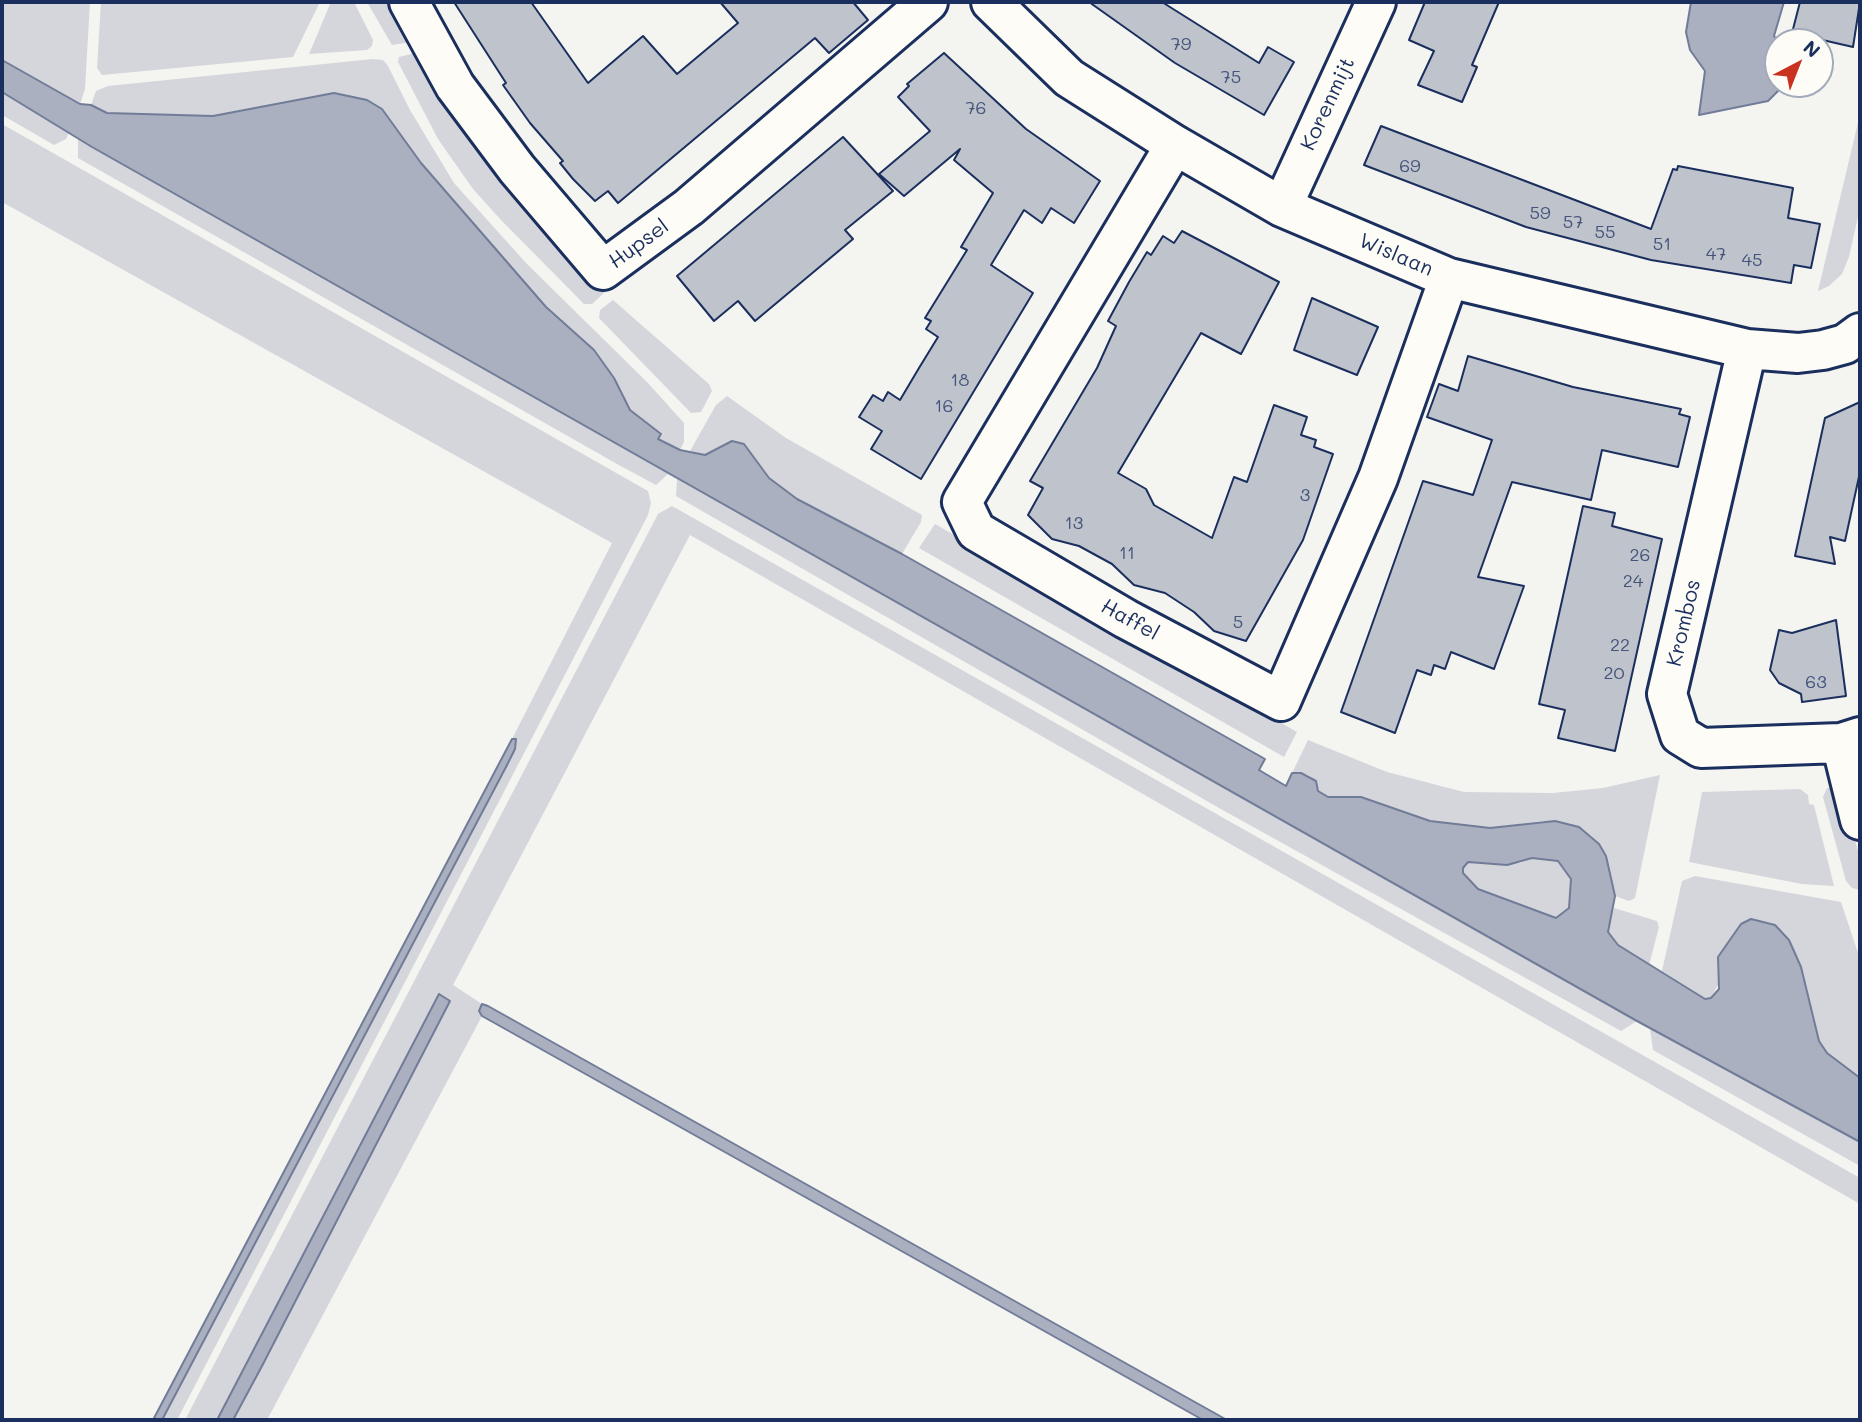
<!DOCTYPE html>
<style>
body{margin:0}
#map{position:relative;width:1862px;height:1422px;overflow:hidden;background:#f4f4f1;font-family:Mali,sans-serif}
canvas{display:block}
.frame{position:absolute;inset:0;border:4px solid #1b2f5e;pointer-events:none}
.north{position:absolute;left:1764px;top:28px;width:70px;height:70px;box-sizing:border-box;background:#fdfcf7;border:2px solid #a3aaba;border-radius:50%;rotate:42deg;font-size:19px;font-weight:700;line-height:28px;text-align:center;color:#1b2f5e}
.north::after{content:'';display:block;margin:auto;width:24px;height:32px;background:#c8321e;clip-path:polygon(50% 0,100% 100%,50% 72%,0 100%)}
</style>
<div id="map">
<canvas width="1862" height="1422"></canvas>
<div class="frame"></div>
<div class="north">N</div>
</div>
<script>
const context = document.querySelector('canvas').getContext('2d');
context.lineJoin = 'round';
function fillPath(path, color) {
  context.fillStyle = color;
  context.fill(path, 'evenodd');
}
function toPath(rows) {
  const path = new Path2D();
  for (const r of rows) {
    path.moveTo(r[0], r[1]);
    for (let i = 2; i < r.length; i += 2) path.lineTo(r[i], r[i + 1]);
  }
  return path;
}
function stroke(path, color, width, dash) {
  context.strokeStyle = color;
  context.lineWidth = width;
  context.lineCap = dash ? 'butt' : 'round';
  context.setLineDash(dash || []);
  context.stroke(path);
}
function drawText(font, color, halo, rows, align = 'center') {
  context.font = font + ' Mali,sans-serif';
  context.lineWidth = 5;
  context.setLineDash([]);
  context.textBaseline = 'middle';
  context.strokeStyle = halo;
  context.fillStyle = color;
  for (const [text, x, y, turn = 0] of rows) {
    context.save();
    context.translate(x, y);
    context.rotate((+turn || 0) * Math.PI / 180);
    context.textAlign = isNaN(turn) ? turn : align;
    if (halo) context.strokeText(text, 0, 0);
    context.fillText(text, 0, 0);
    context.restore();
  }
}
fillPath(toPath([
 [2,2,90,2,85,89,80,104,2,60],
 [101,2,320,2,293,57,102,75,97,68],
 [331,2,354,2,373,40,372,46,367,50,309,54],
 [367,2,396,2,417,41,392,45],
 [423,51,539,216,605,292,592,304,584,304,501,220,473,189,438,139,398,62,399,57],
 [373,59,383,60,388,66,410,110,454,183,527,264,647,382,684,423,684,442,680,450,658,438,661,433,630,410,614,378,594,350,546,307,421,163,382,109,367,100,334,93,213,116,107,113,91,105,96,91,108,86],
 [2,92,70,130,66,139,54,145,2,115],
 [1860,114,1860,208,1849,257,1842,274,1829,286,1818,291],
 [2,124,648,491,651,503,648,515,177,1420,162,1420,506,767,515,749,516,739,512,739,612,543,2,202],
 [78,137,92,147,668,474,656,485,617,464,78,158],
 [613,300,709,384,712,391,701,412,691,413,599,318,600,310],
 [727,396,786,438,922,515,921,522,902,554,797,499,769,478,744,444,732,441,705,455,690,451,716,405],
 [677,479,1637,1021,1621,1031,1219,808,676,496],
 [672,506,1860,1178,1860,1204,690,535,453,985,482,1004,479,1011,482,1016,267,1420,233,1420,450,1001,439,994,217,1420,185,1420,658,514],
 [935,524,1297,732,1284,757,919,548],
 [1308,740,1387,772,1464,792,1553,793,1603,788,1660,775,1635,898,1629,901,1615,896,1606,856,1590,835,1567,823,1542,821,1490,828,1430,821,1361,797,1328,797,1318,791,1316,781,1308,775,1292,773],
 [1827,788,1840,788,1860,858,1860,890,1852,888,1846,881,1823,797],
 [1800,789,1808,795,1809,804,1814,805,1834,886,1802,884,1689,862,1702,792],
 [1532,858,1558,861,1571,879,1569,908,1556,918,1478,889,1463,874,1463,868,1468,862,1520,863],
 [1695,876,1841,902,1860,959,1860,1078,1827,1053,1819,1041,1789,940,1775,925,1752,919,1718,957,1720,981,1711,998,1705,999,1662,971,1682,881],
 [1614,908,1657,921,1659,927,1649,965,1618,945,1608,932],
 [1650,1028,1860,1142,1860,1166,1653,1050]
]), '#d4d6db');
const water = toPath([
 [1691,2,1784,2,1774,36,1778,42,1778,84,1785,84,1768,101,1699,115,1705,71,1690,50,1686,32,1691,2],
 [2,60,80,104,91,105,107,113,213,116,334,93,367,100,382,109,421,163,546,307,594,350,614,378,630,410,661,434,658,439,680,450,705,455,732,441,744,444,769,478,797,499,902,554,1265,759,1259,770,1286,786,1292,773,1301,773,1316,781,1318,791,1328,797,1361,797,1430,821,1490,828,1555,821,1579,827,1599,844,1606,856,1615,896,1608,932,1618,945,1705,999,1711,998,1719,989,1718,957,1741,924,1751,919,1775,925,1789,940,1801,967,1819,1041,1827,1053,1860,1078,1860,1142,1637,1021,92,147,2,92,2,60],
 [1532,858,1558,861,1571,879,1569,908,1556,918,1478,889,1463,873,1463,868,1468,862,1507,865,1532,858],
 [512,739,516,739,515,749,506,767,162,1420,153,1420,512,739],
 [439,994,450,1001,262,1366,233,1420,217,1420,439,994],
 [482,1004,488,1006,1227,1420,1203,1420,482,1016,479,1011,482,1004]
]);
fillPath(water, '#aab0bf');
stroke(water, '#717c98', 2);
const building = toPath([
 [454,2,531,2,588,83,643,36,677,74,738,23,720,2,853,2,868,20,829,53,815,38,618,203,608,191,595,201,573,179,560,163,563,161,530,123,503,85,506,83,454,2],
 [1089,2,1162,2,1259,63,1268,47,1294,62,1264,115,1175,63,1089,2],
 [1425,2,1499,2,1472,65,1477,67,1462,102,1418,85,1434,51,1409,40,1425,2],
 [1800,2,1860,2,1853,47,1792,33,1800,2],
 [944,53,1026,129,1100,181,1074,223,1051,208,1042,223,1024,210,991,265,1033,293,921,479,871,449,882,431,859,417,873,395,883,401,888,392,900,400,919,368,938,337,926,329,931,321,925,318,967,250,961,247,993,193,954,160,960,149,904,196,879,174,930,131,898,97,909,86,907,84,944,53],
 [1381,126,1651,229,1673,169,1677,170,1678,166,1793,188,1788,218,1820,224,1811,268,1794,265,1791,283,1651,260,1526,227,1364,165,1381,126],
 [843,137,893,191,845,230,853,239,755,321,738,301,714,321,677,276,843,137],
 [1182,231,1279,282,1241,354,1201,333,1118,473,1146,489,1154,505,1212,538,1234,477,1247,482,1274,405,1307,417,1301,435,1316,440,1314,447,1333,454,1303,540,1246,641,1214,631,1194,612,1165,593,1134,585,1112,564,1079,546,1052,539,1028,515,1043,488,1030,481,1097,368,1116,326,1108,321,1129,282,1147,252,1151,255,1163,236,1174,243,1182,231],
 [1312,298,1378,327,1357,375,1294,350,1312,298],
 [1468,356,1573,387,1681,409,1679,414,1690,417,1678,467,1602,450,1591,500,1512,482,1478,577,1524,586,1494,669,1451,652,1445,669,1434,665,1431,675,1417,670,1395,733,1341,712,1423,481,1473,495,1492,440,1427,417,1439,384,1458,391,1468,356],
 [1860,402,1860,472,1845,541,1830,537,1835,564,1795,556,1825,418,1860,402],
 [1583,506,1615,513,1612,526,1662,539,1615,751,1558,738,1565,710,1539,704,1583,506],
 [1836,620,1846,696,1802,702,1801,694,1779,683,1770,670,1779,630,1792,633,1836,620]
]);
fillPath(building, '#bfc3cc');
stroke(building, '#1b2f5e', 2);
const street = toPath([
 [409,2,455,86,517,169,603,270,689,207,928,2],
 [991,2,1069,78,1175,145,1282,207,1449,278,1747,349,1798,353,1823,350,1845,344,1860,333],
 [1175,145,962,502,976,531,1126,619,1281,701,1378,478,1449,278],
 [1282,207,1376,2],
 [1747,349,1667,694,1680,735,1701,748,1841,743,1860,737],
 [1841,743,1860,820]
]);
stroke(street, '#1b2f5e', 44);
stroke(street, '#fdfcf7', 38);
drawText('18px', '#44547a', null, [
 ["79",1181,44],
 ["75",1231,77],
 ["76",976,108],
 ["69",1410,166],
 ["59",1540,213],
 ["57",1573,222],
 ["55",1605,232],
 ["51",1662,244],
 ["47",1716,254],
 ["45",1752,260],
 ["18",960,380],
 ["16",944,406],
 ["3",1305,495],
 ["13",1074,523],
 ["11",1127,553],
 ["26",1640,555],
 ["24",1633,581],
 ["5",1238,622],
 ["22",1620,645],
 ["20",1614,673],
 ["63",1816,682]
]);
drawText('21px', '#1b2f5e', '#fdfcf7', [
 ["Korenmijt",1328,104,-65],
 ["Hupsel",639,244,-36],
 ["Wislaan",1396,255,23],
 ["Haffel",1130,620,29],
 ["Krombos",1684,623,-77]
]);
</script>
